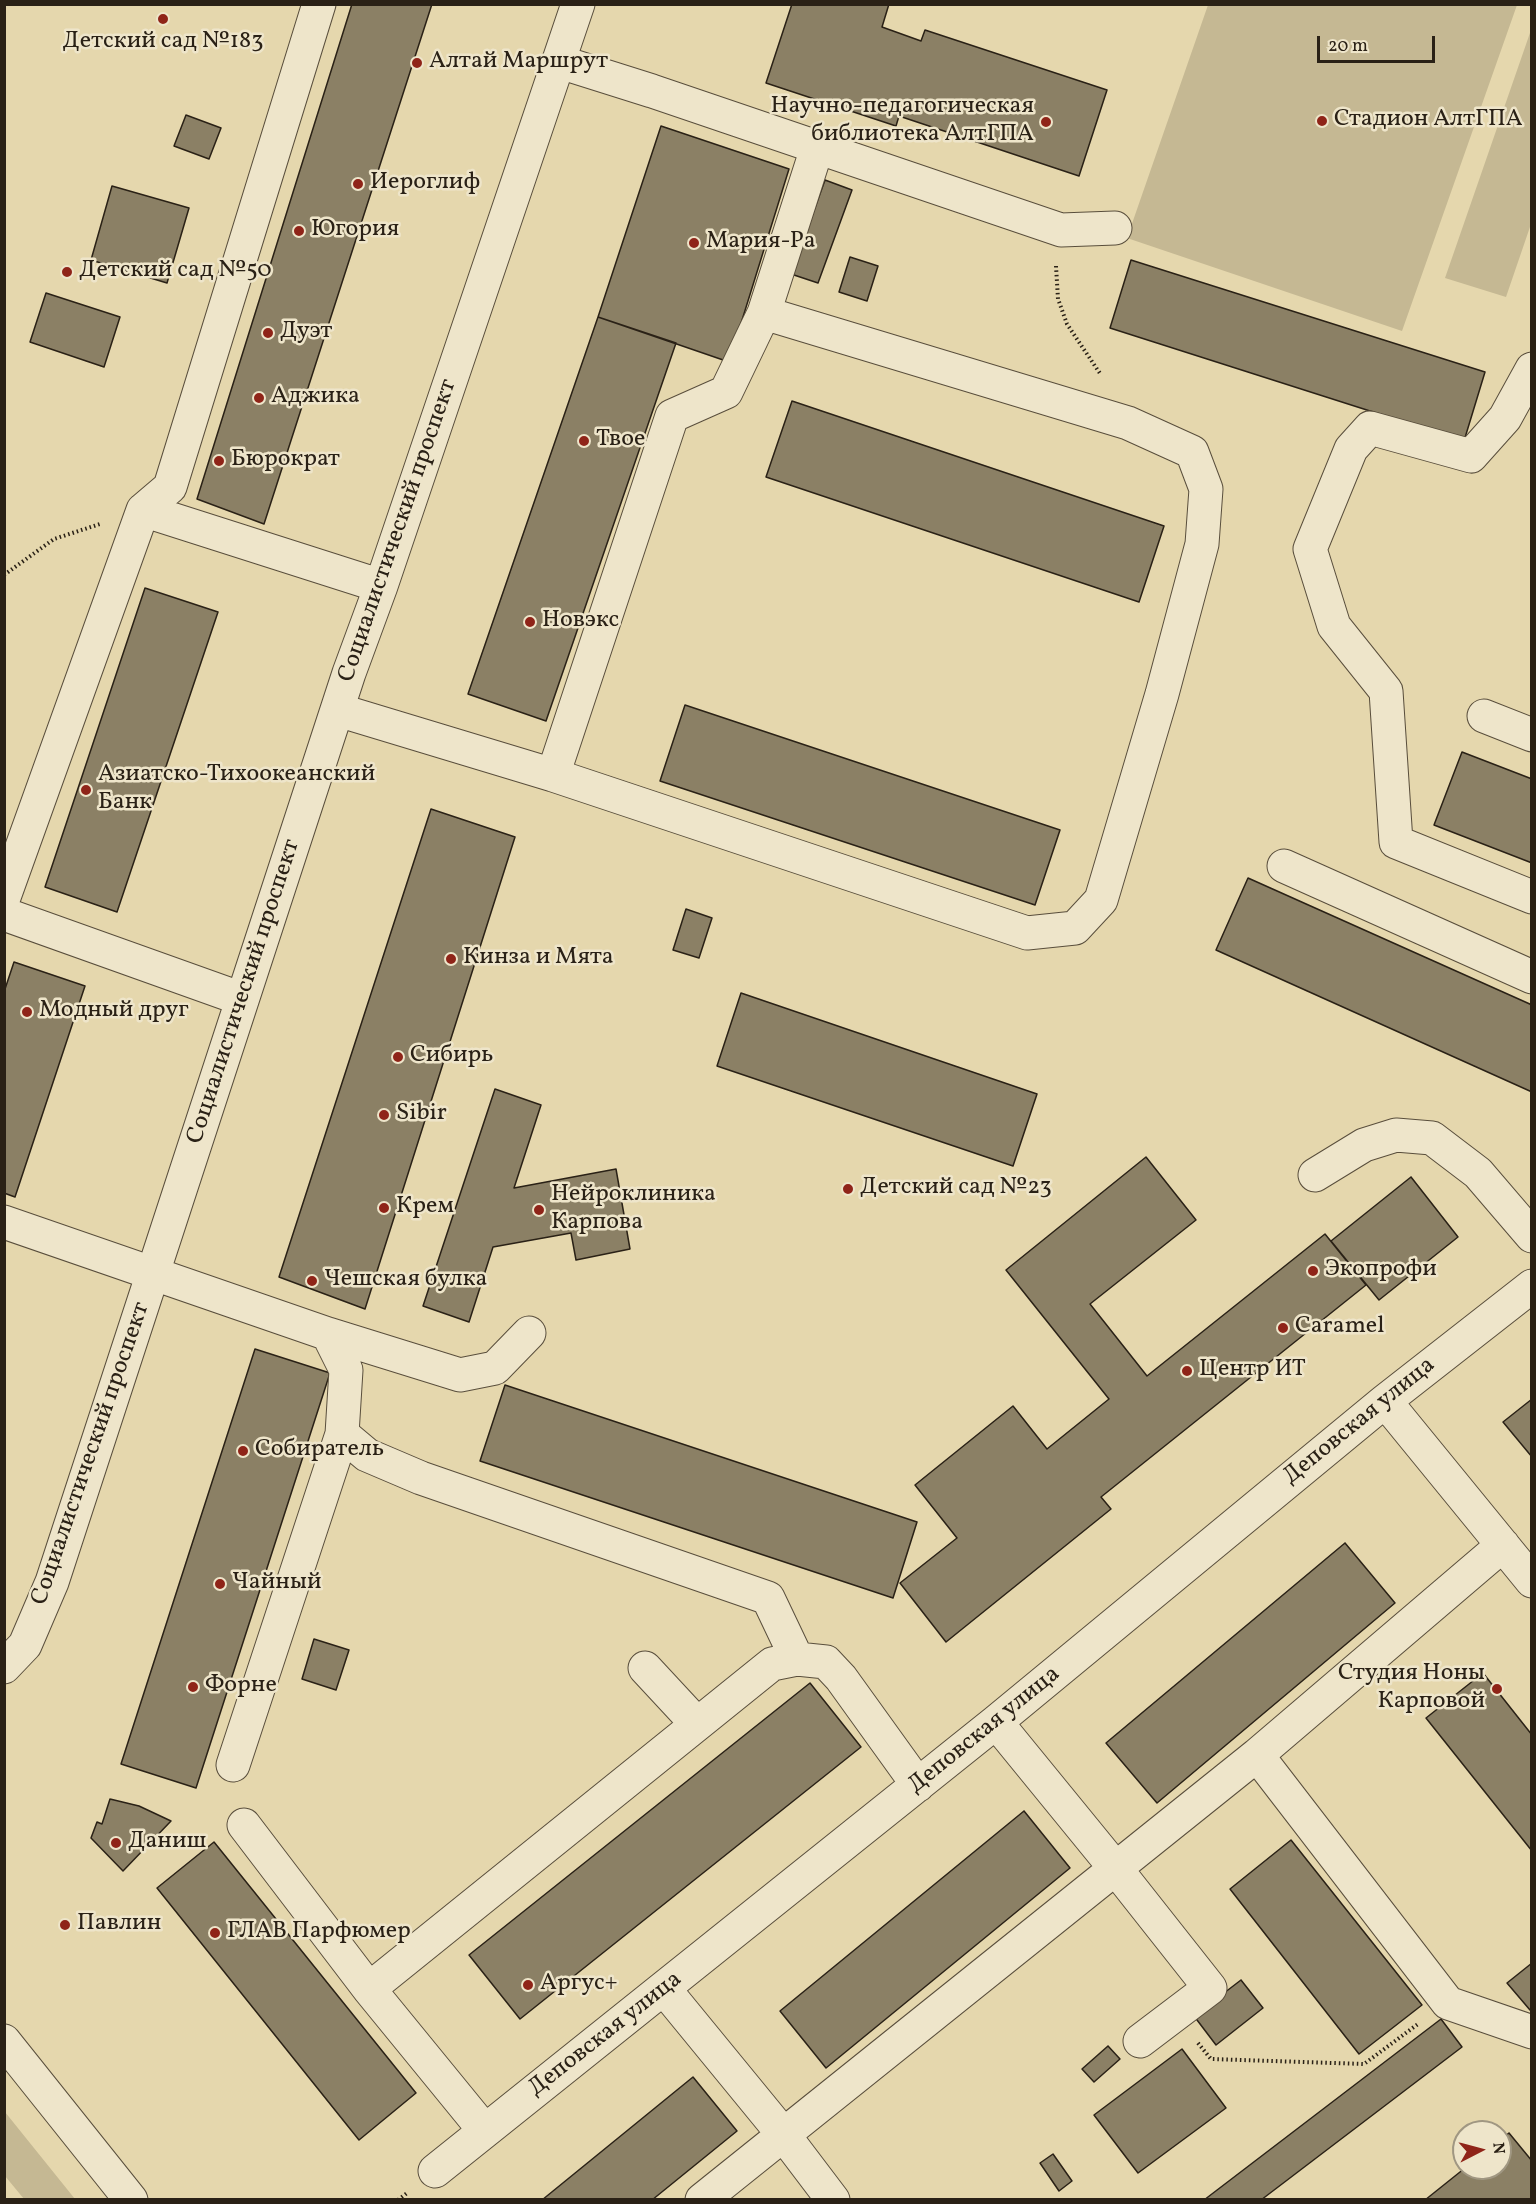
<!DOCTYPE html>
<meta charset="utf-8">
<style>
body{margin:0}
#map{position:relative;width:1536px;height:2204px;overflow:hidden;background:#e5d7ad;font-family:Vollkorn,serif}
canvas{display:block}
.frame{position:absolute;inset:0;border:6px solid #2a2116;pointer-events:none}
.north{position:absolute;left:1452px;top:2120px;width:60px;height:60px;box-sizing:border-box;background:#eee5ca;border:2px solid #a09782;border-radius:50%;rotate:84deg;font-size:16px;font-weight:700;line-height:24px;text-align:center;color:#2a2116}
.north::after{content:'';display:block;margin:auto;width:21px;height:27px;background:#8f2418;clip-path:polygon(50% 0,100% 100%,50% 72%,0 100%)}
.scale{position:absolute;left:1317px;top:36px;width:118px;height:27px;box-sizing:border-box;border:3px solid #2a2116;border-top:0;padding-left:8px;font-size:18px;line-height:21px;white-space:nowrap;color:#2a2116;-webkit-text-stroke:4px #eee5ca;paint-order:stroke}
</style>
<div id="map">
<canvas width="1536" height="2204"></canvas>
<div class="frame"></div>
<div class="north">N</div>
<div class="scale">20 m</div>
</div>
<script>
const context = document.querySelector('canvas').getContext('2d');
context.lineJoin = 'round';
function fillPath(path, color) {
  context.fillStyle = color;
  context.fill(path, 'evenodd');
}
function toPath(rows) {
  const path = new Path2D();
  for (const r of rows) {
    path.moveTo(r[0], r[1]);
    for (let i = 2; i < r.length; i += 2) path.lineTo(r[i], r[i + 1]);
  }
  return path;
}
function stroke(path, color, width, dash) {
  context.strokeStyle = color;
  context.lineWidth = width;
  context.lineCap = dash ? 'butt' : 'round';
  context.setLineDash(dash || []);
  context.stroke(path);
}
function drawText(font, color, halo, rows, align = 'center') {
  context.font = font + ' Vollkorn,serif';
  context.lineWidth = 5;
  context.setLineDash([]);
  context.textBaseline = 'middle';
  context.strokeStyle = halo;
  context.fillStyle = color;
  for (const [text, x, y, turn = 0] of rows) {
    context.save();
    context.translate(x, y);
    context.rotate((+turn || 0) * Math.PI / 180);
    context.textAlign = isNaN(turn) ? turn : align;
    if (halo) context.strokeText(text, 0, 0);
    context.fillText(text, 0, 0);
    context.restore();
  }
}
fillPath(toPath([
 [1208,5,1517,5,1402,331,1127,238],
 [1531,30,1531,224,1506,297,1445,278],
 [4,2112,5,2112,75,2199,24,2199,5,2176]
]), '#c5b893');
const building = toPath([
 [352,4,432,4,264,524,197,499,352,4],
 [792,4,889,4,882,27,921,41,925,30,1107,90,1079,176,899,116,896,126,766,83,792,4],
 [186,115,221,128,209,159,174,146,186,115],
 [661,126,789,169,729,362,598,317,661,126],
 [825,180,852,190,818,283,791,274,825,180],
 [112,186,189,208,167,283,91,260,112,186],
 [850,257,878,266,867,301,839,292,850,257],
 [1131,260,1485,372,1464,441,1110,328,1131,260],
 [46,293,120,317,104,367,30,342,46,293],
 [598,317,676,343,546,721,468,694,598,317],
 [792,401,1164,526,1139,602,766,477,792,401],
 [145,588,218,612,117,912,45,887,145,588],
 [685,705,1060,830,1035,905,660,781,685,705],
 [1462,752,1532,779,1532,863,1434,825,1462,752],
 [431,809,515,837,365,1309,279,1277,431,809],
 [1248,878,1532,1005,1532,1092,1216,950,1248,878],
 [686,909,712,918,699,958,673,950,686,909],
 [14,962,85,986,15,1197,4,1193,4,992,14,962],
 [741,993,1037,1094,1013,1166,717,1066,741,993],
 [495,1089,541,1105,514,1188,616,1169,630,1249,576,1260,571,1233,493,1247,469,1322,423,1306,495,1089],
 [1146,1157,1196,1220,1090,1304,1147,1376,1325,1234,1366,1285,1101,1497,1111,1509,946,1642,900,1583,957,1538,915,1485,1013,1406,1047,1449,1109,1399,1006,1270,1146,1157],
 [1411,1177,1458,1237,1379,1300,1331,1241,1411,1177],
 [255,1349,330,1373,196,1788,121,1764,255,1349],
 [505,1385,917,1522,893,1598,480,1461,505,1385],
 [1532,1399,1532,1457,1503,1422,1532,1399],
 [1345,1543,1395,1603,1157,1803,1106,1743,1345,1543],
 [314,1639,349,1650,336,1690,302,1679,314,1639],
 [1483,1673,1532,1735,1532,1851,1426,1718,1483,1673],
 [810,1683,861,1747,520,2019,469,1955,810,1683],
 [110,1799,139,1806,171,1821,123,1871,91,1838,97,1822,102,1824,110,1799],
 [1024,1811,1070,1868,826,2068,780,2011,1024,1811],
 [1291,1840,1422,2005,1359,2054,1230,1889,1291,1840],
 [214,1842,416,2093,359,2140,157,1888,214,1842],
 [1532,1963,1532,2009,1530,2010,1507,1983,1532,1963],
 [1241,1980,1263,2008,1216,2045,1194,2016,1241,1980],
 [1441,2019,1462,2047,1261,2200,1204,2200,1441,2019],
 [1108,2046,1120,2059,1094,2082,1082,2069,1108,2046],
 [1182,2049,1226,2108,1138,2173,1094,2115,1182,2049],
 [693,2077,737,2131,652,2200,542,2200,693,2077],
 [1509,2133,1532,2161,1532,2200,1425,2200,1465,2168,1500,2168,1500,2140,1509,2133],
 [1053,2154,1072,2181,1059,2191,1040,2163,1053,2154]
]);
fillPath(building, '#8b8065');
stroke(building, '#2a2116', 1.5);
const minor = toPath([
 [560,62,652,91,1061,230,1115,228],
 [1532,369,1505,418,1471,456,1370,428,1351,449,1310,549,1334,626,1386,691,1396,842,1532,897],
 [143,510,381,586],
 [338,710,553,775,1027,933,1075,928,1101,900,1162,694,1202,544,1206,489,1192,452,1128,423,764,313],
 [1484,716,1532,735],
 [553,775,672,416,726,392,764,313,817,148],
 [1284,866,1532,977],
 [4,897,143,510,170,487,319,4],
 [4,914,242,999],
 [1315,1175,1364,1145,1396,1135,1432,1138,1478,1173,1532,1236],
 [4,1222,328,1334,346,1370,342,1434,367,1455,421,1478,768,1598,797,1659],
 [328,1334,460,1375,495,1368,529,1333],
 [1385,1401,1532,1581],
 [1503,1545,1257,1755,1448,2003,1532,2032],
 [4,1667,25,1645,52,1582,349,673,381,586,578,4],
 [645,1668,697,1724],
 [996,1722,1116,1869,1210,1988,1140,2041],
 [233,1765,342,1434],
 [244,1825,369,1989,485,2131],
 [369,1989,772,1664,797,1659,826,1662,841,1678,918,1785],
 [665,1990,783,2134,833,2200],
 [4,2041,131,2200],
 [435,2171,996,1722,1385,1401,1532,1286],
 [702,2200,1257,1755]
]);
stroke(minor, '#594e3c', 35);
stroke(toPath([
 [1056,266,1058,299,1067,324,1101,375],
 [4,575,54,539,100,524],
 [1198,2043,1211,2059,1364,2064,1418,2024],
 [398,2200,407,2193]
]), '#2a2116', 4, [1.5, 3]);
stroke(minor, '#eee5ca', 33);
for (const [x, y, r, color] of [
 [163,19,6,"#8f2418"],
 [417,63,6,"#8f2418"],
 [1322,121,6,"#8f2418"],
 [1046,122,6,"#8f2418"],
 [358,184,6,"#8f2418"],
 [299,231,6,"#8f2418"],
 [694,243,6,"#8f2418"],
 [67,272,6,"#8f2418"],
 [268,333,6,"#8f2418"],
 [259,398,6,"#8f2418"],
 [584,441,6,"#8f2418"],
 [219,461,6,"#8f2418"],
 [530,622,6,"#8f2418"],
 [86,790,6,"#8f2418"],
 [451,959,6,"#8f2418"],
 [27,1012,6,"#8f2418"],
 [398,1057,6,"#8f2418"],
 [384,1115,6,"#8f2418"],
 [848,1189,6,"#8f2418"],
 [384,1208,6,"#8f2418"],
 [539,1210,6,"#8f2418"],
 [1313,1271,6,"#8f2418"],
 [312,1281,6,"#8f2418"],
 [1283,1328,6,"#8f2418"],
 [1187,1371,6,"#8f2418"],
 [243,1451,6,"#8f2418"],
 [220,1584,6,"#8f2418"],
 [193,1687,6,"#8f2418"],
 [1497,1689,6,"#8f2418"],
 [116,1843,6,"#8f2418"],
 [65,1925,6,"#8f2418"],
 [215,1933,6,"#8f2418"],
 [528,1985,6,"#8f2418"]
]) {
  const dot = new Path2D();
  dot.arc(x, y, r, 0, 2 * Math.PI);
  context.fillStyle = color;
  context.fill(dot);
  stroke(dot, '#eee5ca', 2);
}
drawText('24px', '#2a2116', '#eee5ca', [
 ["Детский сад №183",163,43,"center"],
 ["Алтай Маршрут",429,63],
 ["Научно-педагогическая",1034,108,"right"],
 ["библиотека АлтГПА",1034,136,"right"],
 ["Стадион АлтГПА",1334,121],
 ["Иероглиф",370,184],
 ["Югория",311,231],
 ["Мария-Ра",706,243],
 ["Детский сад №50",79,272],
 ["Дуэт",280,333],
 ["Аджика",271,398],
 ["Твое",596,441],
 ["Бюрократ",231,461],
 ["Новэкс",542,622],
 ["Азиатско-Тихоокеанский",98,776],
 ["Банк",98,804],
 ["Кинза и Мята",463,959],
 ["Модный друг",39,1012],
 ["Сибирь",410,1057],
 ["Sibir",396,1115],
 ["Детский сад №23",860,1189],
 ["Нейроклиника",551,1196],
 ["Карпова",551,1224],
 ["Крем",396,1208],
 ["Экопрофи",1325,1271],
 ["Чешская булка",324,1281],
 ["Caramel",1295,1328],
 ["Центр ИТ",1199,1371],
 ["Собиратель",255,1451],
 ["Чайный",232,1584],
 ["Студия Ноны",1485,1675,"right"],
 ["Карповой",1485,1703,"right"],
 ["Форне",205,1687],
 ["Даниш",128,1843],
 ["Павлин",77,1925],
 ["ГЛАВ Парфюмер",227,1933],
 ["Аргус+",540,1985]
], 'left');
drawText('24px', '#2a2116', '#eee5ca', [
 ["Социалистический проспект",399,531,-71],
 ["Социалистический проспект",245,992,-72],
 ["Деповская улица",1360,1422,-39],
 ["Социалистический проспект",92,1454,-71],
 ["Деповская улица",985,1731,-39],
 ["Деповская улица",606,2035,-38]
]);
</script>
